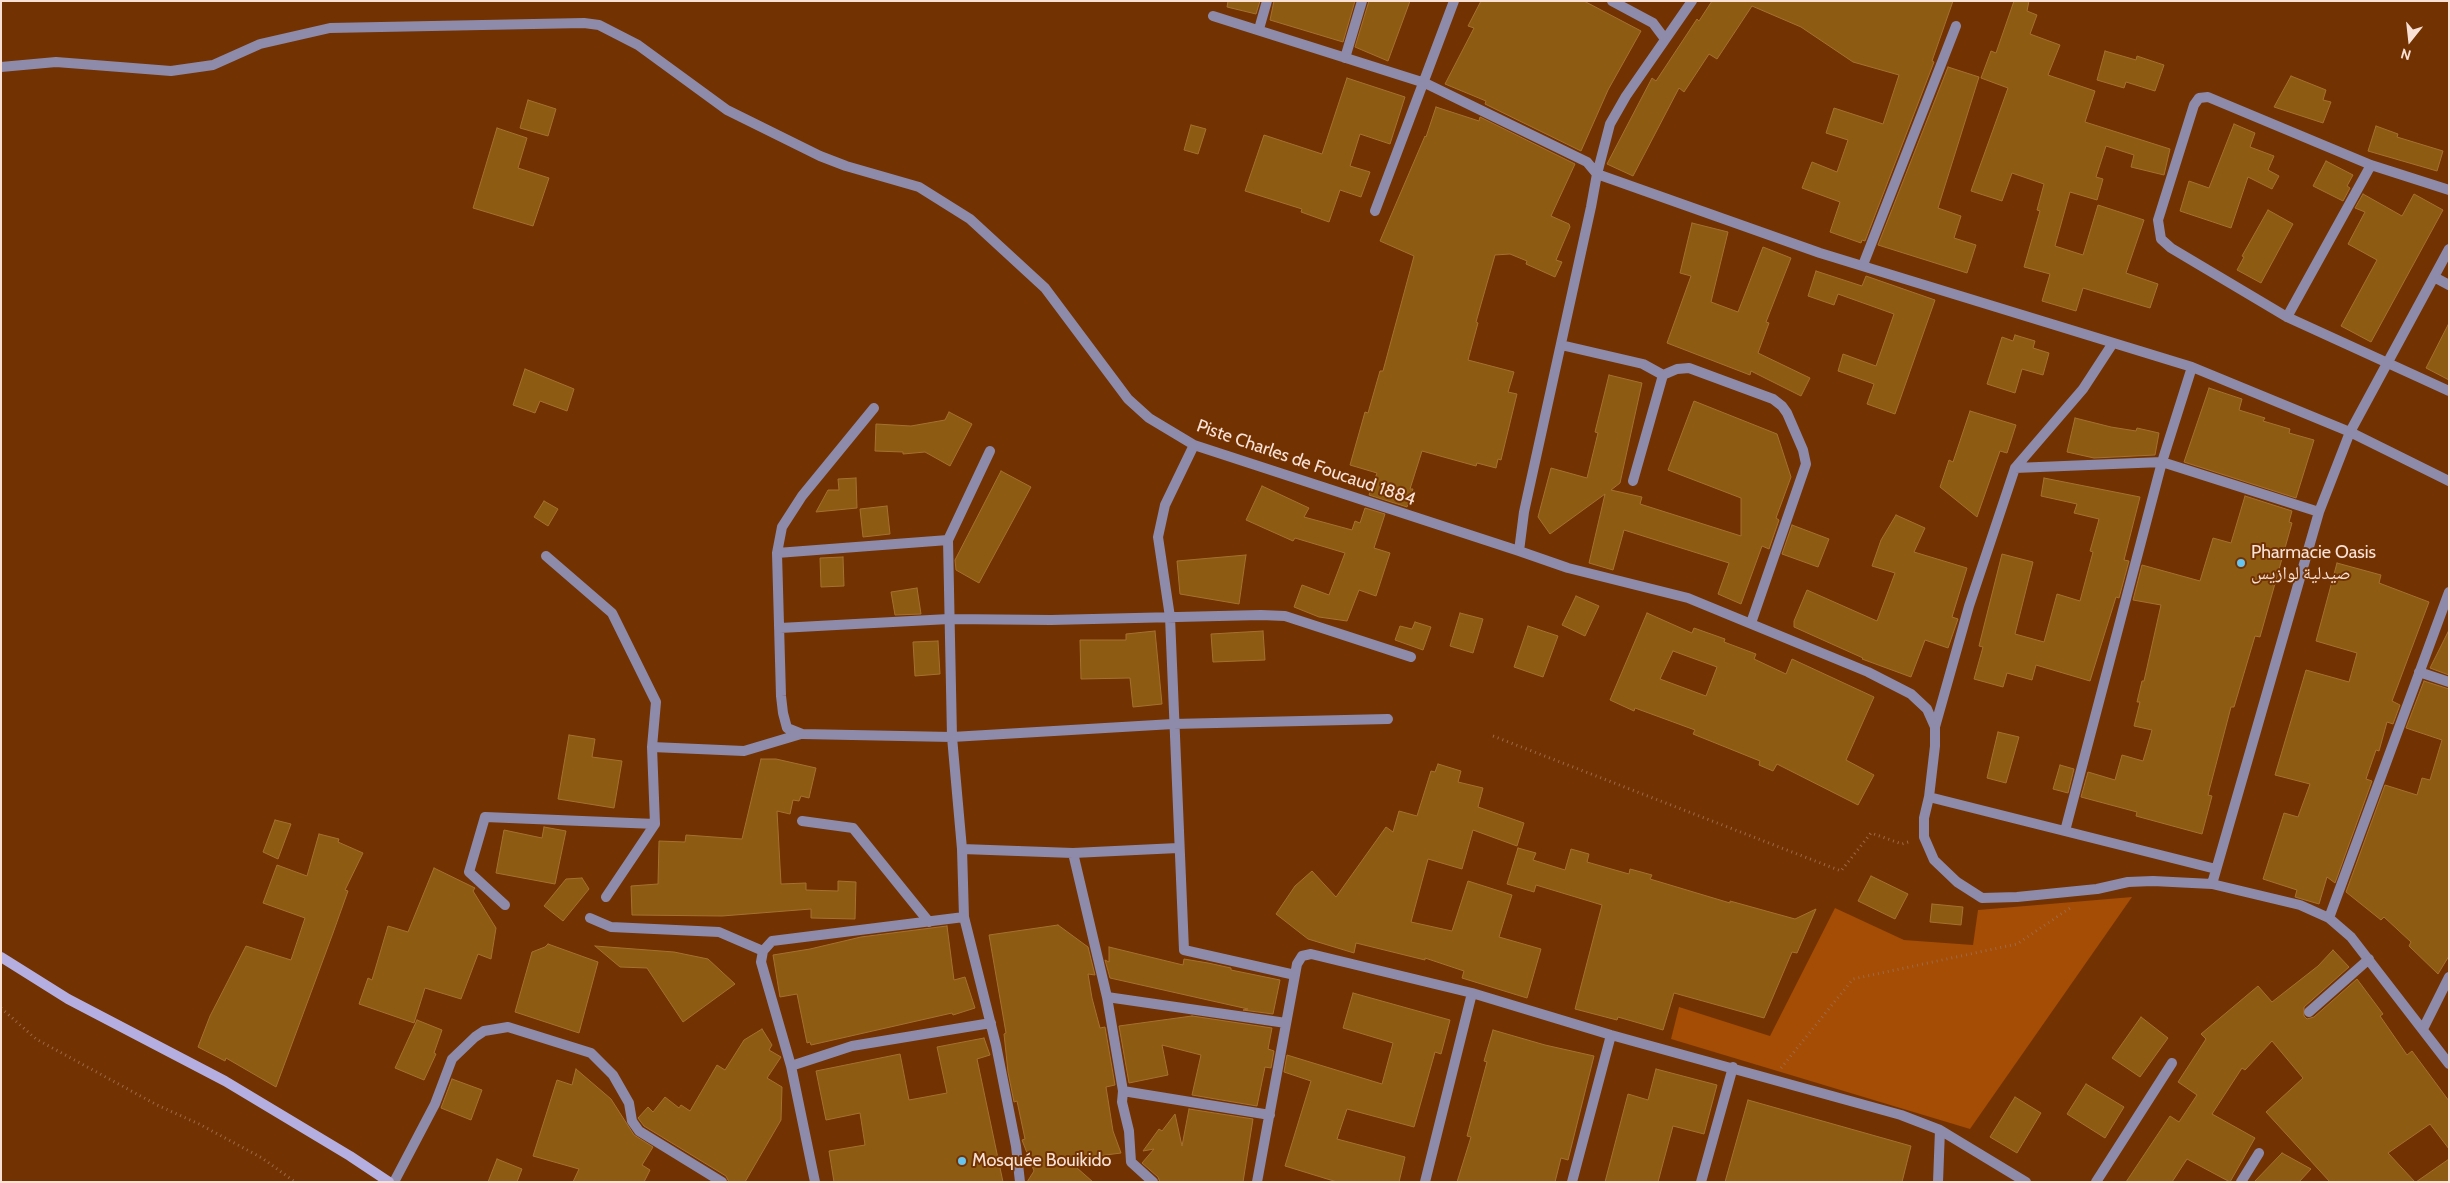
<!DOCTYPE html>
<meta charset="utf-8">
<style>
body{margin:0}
#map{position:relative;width:2450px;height:1183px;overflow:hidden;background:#723202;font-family:Cabin,sans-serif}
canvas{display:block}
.frame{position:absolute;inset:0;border:2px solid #f9e1d5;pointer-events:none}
.north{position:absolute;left:2385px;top:15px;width:50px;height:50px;-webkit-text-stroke:4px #723202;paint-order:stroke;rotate:196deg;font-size:14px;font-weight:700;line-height:20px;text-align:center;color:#f9e1d5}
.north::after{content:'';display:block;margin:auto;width:18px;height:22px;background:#f9e1d5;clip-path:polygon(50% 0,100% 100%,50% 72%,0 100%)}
</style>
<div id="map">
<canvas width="2450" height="1183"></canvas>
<div class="frame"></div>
<div class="north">N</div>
</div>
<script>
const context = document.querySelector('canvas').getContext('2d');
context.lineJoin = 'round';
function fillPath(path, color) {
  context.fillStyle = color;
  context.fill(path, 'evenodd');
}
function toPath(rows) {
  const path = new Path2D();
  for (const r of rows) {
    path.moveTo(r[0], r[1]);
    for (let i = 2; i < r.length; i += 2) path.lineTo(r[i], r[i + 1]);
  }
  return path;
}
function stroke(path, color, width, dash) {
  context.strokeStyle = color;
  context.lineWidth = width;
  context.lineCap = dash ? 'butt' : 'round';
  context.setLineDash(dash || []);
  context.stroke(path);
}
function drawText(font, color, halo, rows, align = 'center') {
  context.font = font + ' Cabin,"Noto Naskh Arabic",sans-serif';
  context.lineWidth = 4;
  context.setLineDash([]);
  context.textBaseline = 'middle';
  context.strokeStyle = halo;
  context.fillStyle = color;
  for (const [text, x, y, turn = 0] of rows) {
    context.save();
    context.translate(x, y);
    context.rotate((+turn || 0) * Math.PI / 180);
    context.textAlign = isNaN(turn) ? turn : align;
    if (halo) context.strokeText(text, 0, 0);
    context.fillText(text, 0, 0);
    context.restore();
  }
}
fillPath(toPath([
 [2132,897,1970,1129,1671,1039,1679,1007,1770,1036,1835,908,1904,940,1973,945,1978,910]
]), '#a54c05');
const building = toPath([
 [1228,1,1260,1,1256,14,1227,7,1228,1],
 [1274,1,1355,1,1343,42,1270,20,1274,1],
 [1369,1,1410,1,1388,61,1355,47,1369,1],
 [1481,1,1584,1,1641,31,1608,90,1581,151,1485,104,1486,101,1445,84,1474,28,1468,26,1481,1],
 [1712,1,1953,1,1932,61,1934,62,1865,241,1862,240,1861,243,1830,232,1840,202,1802,188,1812,162,1837,172,1848,140,1826,133,1834,108,1883,124,1899,75,1853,62,1801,27,1752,6,1717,59,1709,54,1684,92,1679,88,1633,176,1607,164,1652,78,1656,81,1697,19,1699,21,1712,1],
 [2014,1,2029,1,2027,11,2037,15,2030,34,2060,45,2048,75,2095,91,2085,122,2170,149,2164,175,2131,167,2134,155,2106,146,2096,177,2103,179,2097,200,2070,192,2055,246,2083,255,2098,205,2144,220,2126,273,2158,284,2150,308,2083,288,2076,311,2042,301,2050,274,2024,267,2040,211,2037,210,2044,184,2012,173,2002,201,1971,191,2008,88,1981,78,1991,51,1996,53,2014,1],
 [2105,51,2136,60,2137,56,2164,65,2155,91,2126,82,2124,88,2097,80,2105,51],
 [1948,67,1979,77,1938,208,1961,216,1954,238,1976,245,1967,273,1878,245,1948,67],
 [2291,76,2326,90,2323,100,2331,102,2323,123,2274,107,2291,76],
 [1347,78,1405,97,1390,144,1360,134,1350,166,1370,172,1361,197,1340,190,1329,222,1301,212,1302,209,1245,191,1264,135,1322,154,1347,78],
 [528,100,556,109,548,136,520,128,528,100],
 [1436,107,1479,121,1480,117,1575,164,1551,216,1569,224,1570,227,1556,260,1562,262,1555,277,1526,264,1527,261,1510,254,1495,255,1476,322,1478,323,1468,360,1514,372,1508,392,1517,394,1501,460,1498,459,1496,468,1477,463,1476,466,1422,451,1410,489,1413,489,1407,507,1369,495,1377,473,1350,465,1365,412,1368,413,1380,371,1383,371,1414,256,1380,241,1425,136,1426,137,1436,107],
 [2234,124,2255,133,2250,147,2274,156,2268,170,2279,176,2272,189,2248,177,2231,228,2180,211,2189,181,2209,188,2234,124],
 [1191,125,1206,129,1198,154,1184,150,1191,125],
 [2376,126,2398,134,2397,137,2443,151,2437,171,2368,151,2376,126],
 [497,128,527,138,518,168,549,178,533,226,473,208,497,128],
 [2326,161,2353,175,2347,186,2350,188,2343,201,2313,186,2326,161],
 [2363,194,2402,216,2414,194,2443,210,2371,342,2341,326,2377,260,2348,244,2365,212,2355,208,2363,194],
 [2268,210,2293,224,2261,283,2237,270,2244,257,2242,256,2268,210],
 [1692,223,1728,232,1711,302,1738,312,1763,247,1791,258,1766,322,1769,323,1758,353,1810,378,1801,396,1751,371,1750,375,1667,343,1691,276,1680,273,1692,223],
 [1816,271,1862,286,1866,276,1935,300,1895,414,1867,404,1874,384,1838,371,1843,354,1876,366,1894,314,1838,294,1834,305,1808,296,1816,271],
 [2449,323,2449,380,2426,368,2449,323],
 [2015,335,2035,341,2033,348,2049,353,2043,375,2022,369,2015,393,1987,384,2002,337,2013,341,2015,335],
 [525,369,574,389,567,411,540,401,535,413,513,405,525,369],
 [1609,375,1642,383,1620,483,1611,490,1642,497,1640,504,1741,536,1741,498,1668,470,1694,401,1777,434,1791,477,1776,518,1779,520,1769,549,1762,546,1741,604,1718,594,1729,563,1624,530,1613,570,1589,563,1605,494,1550,534,1538,517,1551,468,1587,478,1598,433,1595,432,1609,375],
 [2209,388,2242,399,2239,410,2265,418,2263,421,2290,429,2289,433,2314,440,2296,498,2184,462,2209,388],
 [1970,411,2016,425,2007,453,2000,451,1977,517,1940,487,1949,460,1953,462,1970,411],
 [949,412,972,424,950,466,925,452,903,454,903,452,875,451,876,424,911,426,945,420,949,412],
 [2075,418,2111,427,2136,431,2137,428,2159,433,2155,455,2094,458,2067,452,2075,418],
 [1001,471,1031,487,979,583,956,570,955,560,1001,471],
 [856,478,857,508,816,512,828,490,839,490,838,479,856,478],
 [2044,478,2140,497,2124,560,2129,561,2119,598,2116,597,2090,681,2036,665,2032,680,2007,673,2003,687,1974,679,1983,647,1979,646,2002,554,2033,562,2015,634,2044,642,2057,594,2080,601,2093,552,2090,551,2099,519,2074,513,2077,504,2041,496,2044,478],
 [1262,486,1309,508,1304,517,1352,530,1355,521,1360,523,1365,508,1385,514,1374,548,1390,553,1376,596,1359,590,1347,621,1319,617,1294,607,1302,585,1329,595,1345,553,1295,538,1293,541,1246,520,1262,486],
 [2245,496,2292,511,2289,522,2292,523,2260,637,2255,636,2234,707,2231,707,2208,795,2212,796,2202,834,2136,816,2137,812,2081,797,2088,772,2115,780,2122,755,2143,761,2152,730,2134,726,2140,702,2137,702,2142,681,2144,681,2161,605,2133,600,2142,565,2200,581,2213,538,2231,543,2245,496],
 [544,501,558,509,548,526,534,517,544,501],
 [887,506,890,534,863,537,860,509,887,506],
 [1896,515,1925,528,1914,552,1967,568,1952,617,1958,619,1948,648,1925,640,1911,677,1862,659,1863,658,1794,627,1794,621,1807,590,1877,621,1895,573,1872,566,1881,540,1896,515],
 [1792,525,1829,539,1818,567,1782,554,1792,525],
 [1246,555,1239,604,1180,594,1177,561,1246,555],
 [843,557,844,586,821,587,820,558,843,557],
 [2337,563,2381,575,2379,583,2429,602,2392,701,2400,705,2393,724,2387,722,2379,751,2376,750,2366,779,2372,781,2335,883,2327,877,2319,904,2295,897,2297,890,2263,879,2284,813,2298,817,2310,784,2275,775,2306,670,2349,682,2357,653,2316,641,2337,563],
 [917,588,921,614,895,615,891,592,917,588],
 [1576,596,1599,606,1585,636,1562,625,1576,596],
 [1460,613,1483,619,1473,653,1450,646,1460,613],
 [1647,613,1692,633,1694,628,1725,639,1724,642,1756,654,1754,659,1786,674,1792,659,1874,697,1846,760,1874,775,1858,805,1777,764,1773,771,1759,765,1760,761,1693,734,1695,730,1635,708,1634,711,1610,700,1647,613],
 [1673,651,1717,667,1706,696,1660,679,1673,651],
 [1415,622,1431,627,1423,650,1395,640,1400,626,1412,629,1415,622],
 [1528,626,1558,636,1543,677,1514,667,1528,626],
 [2449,630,2449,675,2430,668,2449,630],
 [1155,631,1162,704,1133,707,1130,678,1081,679,1080,640,1126,640,1126,634,1155,631],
 [1263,631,1265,660,1213,662,1211,634,1263,631],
 [938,641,940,674,915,676,913,642,938,641],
 [2424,681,2449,689,2449,956,2438,974,2409,946,2411,942,2384,917,2381,920,2346,892,2385,785,2417,795,2422,778,2430,780,2442,740,2406,728,2424,681],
 [1998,732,2019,737,2006,783,1987,778,1998,732],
 [569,735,595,739,592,757,622,761,614,808,558,799,569,735],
 [761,759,776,759,816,768,809,798,801,796,799,801,793,800,790,814,777,811,781,884,806,883,806,890,838,891,838,881,856,882,855,919,811,918,811,909,722,916,632,915,631,886,658,884,659,841,685,842,686,835,742,839,761,759],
 [1438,764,1461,771,1458,782,1483,788,1478,807,1524,823,1517,846,1473,830,1462,869,1428,859,1411,922,1452,931,1468,881,1512,895,1499,937,1541,949,1527,998,1462,978,1464,971,1425,958,1425,960,1356,943,1354,953,1308,939,1276,914,1295,886,1312,871,1336,897,1386,827,1393,832,1399,811,1417,816,1431,771,1435,772,1438,764],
 [2060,765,2074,769,2068,793,2053,789,2060,765],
 [275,820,291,824,278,859,263,852,275,820],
 [544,827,566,831,555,884,496,873,504,830,542,838,544,827],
 [319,834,339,839,338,842,363,853,345,890,348,891,333,933,276,1087,226,1058,225,1061,198,1047,210,1016,246,946,291,960,305,918,263,903,277,865,307,876,319,834],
 [1518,848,1536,853,1533,860,1565,870,1571,849,1589,854,1587,862,1629,874,1630,869,1652,875,1650,879,1730,903,1730,901,1795,919,1816,909,1797,953,1792,952,1764,1018,1674,993,1663,1030,1618,1017,1617,1020,1575,1009,1602,905,1536,885,1534,892,1507,884,1518,848],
 [434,868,475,888,473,891,496,928,491,959,478,954,461,999,425,988,414,1023,359,1004,368,978,372,980,388,926,408,932,434,868],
 [1871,876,1908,894,1895,919,1858,901,1871,876],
 [582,878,589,889,563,921,544,906,566,879,582,878],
 [1932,904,1963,907,1961,925,1930,922,1932,904],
 [1058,925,1088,947,1095,975,1088,974,1092,998,1100,1028,1105,1027,1115,1085,1106,1087,1113,1131,1121,1153,1068,1160,1093,1182,1027,1182,1034,1171,1022,1140,1025,1139,1017,1101,1014,1102,1008,1072,1004,1034,1006,1033,989,935,1058,925],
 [947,926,954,980,965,977,975,1008,953,1015,952,1013,811,1045,810,1042,807,1043,797,994,780,997,773,955,810,949,861,937,947,926],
 [548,944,598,962,579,1033,515,1012,532,952,545,947,548,944],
 [595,946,674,952,708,959,735,984,683,1022,647,968,620,967,595,946],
 [1109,947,1183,965,1184,959,1208,963,1231,968,1231,970,1280,980,1273,1014,1243,1010,1248,1009,1110,978,1105,960,1109,962,1109,947],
 [2333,950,2349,967,2304,1007,2304,1016,2307,1019,2314,1017,2357,979,2383,1014,2380,1016,2407,1055,2412,1051,2449,1101,2449,1149,2430,1124,2388,1153,2415,1182,2330,1182,2266,1112,2303,1078,2272,1041,2245,1070,2242,1068,2212,1114,2255,1138,2230,1182,2187,1159,2172,1182,2126,1182,2170,1116,2179,1122,2197,1095,2178,1082,2206,1039,2201,1034,2258,986,2272,1002,2318,966,2333,950],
 [1353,993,1450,1020,1441,1054,1435,1052,1414,1127,1347,1109,1337,1139,1405,1157,1399,1182,1337,1182,1285,1166,1311,1081,1284,1072,1287,1055,1382,1084,1393,1043,1343,1028,1353,993],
 [1192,1016,1272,1028,1268,1049,1274,1051,1271,1068,1265,1067,1257,1106,1192,1095,1201,1055,1162,1045,1168,1075,1129,1083,1119,1026,1192,1016],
 [2141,1017,2168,1038,2140,1077,2112,1058,2141,1017],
 [417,1020,442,1030,434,1053,436,1054,424,1080,395,1068,417,1020],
 [762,1029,772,1045,769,1050,781,1057,767,1078,782,1087,781,1120,745,1182,729,1182,726,1176,644,1126,638,1118,648,1107,653,1112,665,1097,679,1108,681,1105,690,1111,717,1065,725,1070,744,1040,762,1029],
 [1493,1030,1545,1045,1594,1056,1568,1160,1561,1158,1555,1182,1457,1182,1471,1137,1467,1136,1487,1062,1484,1061,1493,1030],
 [984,1038,990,1055,977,1059,1003,1182,834,1182,829,1151,865,1145,860,1113,826,1120,816,1071,900,1054,909,1100,947,1093,937,1047,984,1038],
 [576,1069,611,1099,634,1135,653,1147,642,1165,650,1170,644,1182,573,1182,579,1169,533,1156,557,1080,572,1085,576,1069],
 [1656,1069,1717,1085,1704,1134,1673,1126,1658,1182,1605,1182,1628,1094,1648,1100,1656,1069],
 [452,1079,482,1090,471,1120,441,1108,452,1079],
 [2086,1084,2124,1107,2105,1138,2067,1114,2086,1084],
 [2015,1097,2041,1113,2017,1153,1990,1137,2015,1097],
 [1748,1100,1911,1146,1902,1182,1725,1182,1748,1100],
 [1189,1109,1253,1119,1243,1182,1160,1182,1158,1177,1142,1163,1154,1149,1143,1151,1159,1129,1162,1131,1175,1114,1182,1146,1189,1109],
 [2282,1153,2311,1169,2299,1182,2254,1182,2282,1153],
 [497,1159,522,1169,517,1182,488,1182,497,1159],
 [2449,1159,2449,1182,2416,1182,2449,1159]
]);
fillPath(building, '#8d5b12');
stroke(building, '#a5712f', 1);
stroke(toPath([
 [1493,736,1841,871,1871,833,1902,844,1911,841],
 [1,1008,36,1039,157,1105,199,1124,262,1158,295,1182],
 [1781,1068,1853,979,2017,944,2070,908]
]), '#9d6a46', 3, [1, 4]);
stroke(toPath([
 [1612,1,1653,23,1665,39],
 [1692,1,1626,96,1610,124,1597,174,1591,207,1524,512,1519,551,1568,568,1688,598,1868,672,1911,694,1927,709,1935,727,1935,746,1929,797,1924,818,1924,837,1934,860,1957,882,1982,898,2017,897,2097,889,2128,882,2153,881,2212,884,2300,905,2329,918,2351,937,2449,1064],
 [1213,16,1425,83,1587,162,1597,174,1820,253,2192,367,2350,432,2449,481],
 [1259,29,1267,1],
 [1345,58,1362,1],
 [1,67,56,62,171,71,213,65,260,44,330,28,584,23,599,25,638,45,727,110,820,156,846,166,919,187,970,219,1045,288,1128,399,1149,418,1194,445,1519,551],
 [2449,190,2371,165,2208,97,2199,98,2194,105,2158,220,2161,239,2171,248,2287,317,2449,391],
 [1375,211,1454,1],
 [1863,265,1956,26],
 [2434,277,2449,285],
 [2287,317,2371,165],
 [1561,345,1643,364,1663,375],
 [874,408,802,496,782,527,777,553,781,696,783,713,787,728,802,734,952,737,1173,724,1388,719],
 [1194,445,1165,505,1158,537,1170,617,1184,950,1295,975],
 [2015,468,2162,462,2319,512],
 [1633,481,1663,375,1677,369,1689,368,1773,399,1782,406,1787,413,1803,450,1806,464,1751,623],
 [777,553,948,540],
 [546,556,612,613,656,702,652,747,744,751,801,734],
 [780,628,949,619,1051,620,1261,615,1285,616,1411,657],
 [2419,672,2449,682],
 [1935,727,1969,606,2015,468,2083,389,2113,343],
 [1929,797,2216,869],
 [802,821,853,828,929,922],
 [2065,831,2162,462,2192,367],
 [962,849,1073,853,1178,848],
 [1073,853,1107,997,1123,1091,1122,1102,1129,1131,1131,1162,1153,1182],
 [2212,884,2319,512,2350,432,2449,249],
 [606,897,655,824,652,747],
 [505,905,469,872,485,817,655,824],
 [964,917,962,849,952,737,948,540,990,451],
 [590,918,611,927,719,932,763,951],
 [2329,918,2449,592],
 [1107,997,1286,1023],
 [2309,1012,2369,959],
 [2423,1029,2449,977],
 [791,1066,852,1046,991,1023],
 [1123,1091,1270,1115],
 [394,1182,435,1104,452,1059,475,1037,484,1031,508,1027,591,1053,613,1075,629,1103,632,1121,639,1131,722,1182],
 [815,1182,791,1066,761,962,763,951,772,941,964,917,996,1045,1016,1146,1020,1182],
 [1257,1182,1297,964,1302,956,1311,954,1472,993,1611,1035,1901,1115,1940,1130,2026,1182],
 [1425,1182,1472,993],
 [1572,1182,1611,1035],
 [1701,1182,1733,1067],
 [1938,1182,1940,1130],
 [2096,1182,2172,1063],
 [2241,1182,2259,1153]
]), '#8e8aaa', 10);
stroke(toPath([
 [1,957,68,999,225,1081,350,1156,389,1182]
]), '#b5afe1', 10);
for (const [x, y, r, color] of [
 [2241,563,5,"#66c4ef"],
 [962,1161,5,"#66c4ef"]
]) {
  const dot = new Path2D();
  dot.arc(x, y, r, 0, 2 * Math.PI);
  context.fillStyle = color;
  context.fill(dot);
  stroke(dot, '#723202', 2);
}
drawText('18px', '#f9e1d5', '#723202', [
 ["Piste Charles de Foucaud 1884",1306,463,19]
]);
drawText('18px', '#f9e1d5', '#723202', [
 ["Pharmacie Oasis",2251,553],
 ["صيدلية لوازيس",2251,574],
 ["Mosquée Bouikido",972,1161]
], 'left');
</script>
